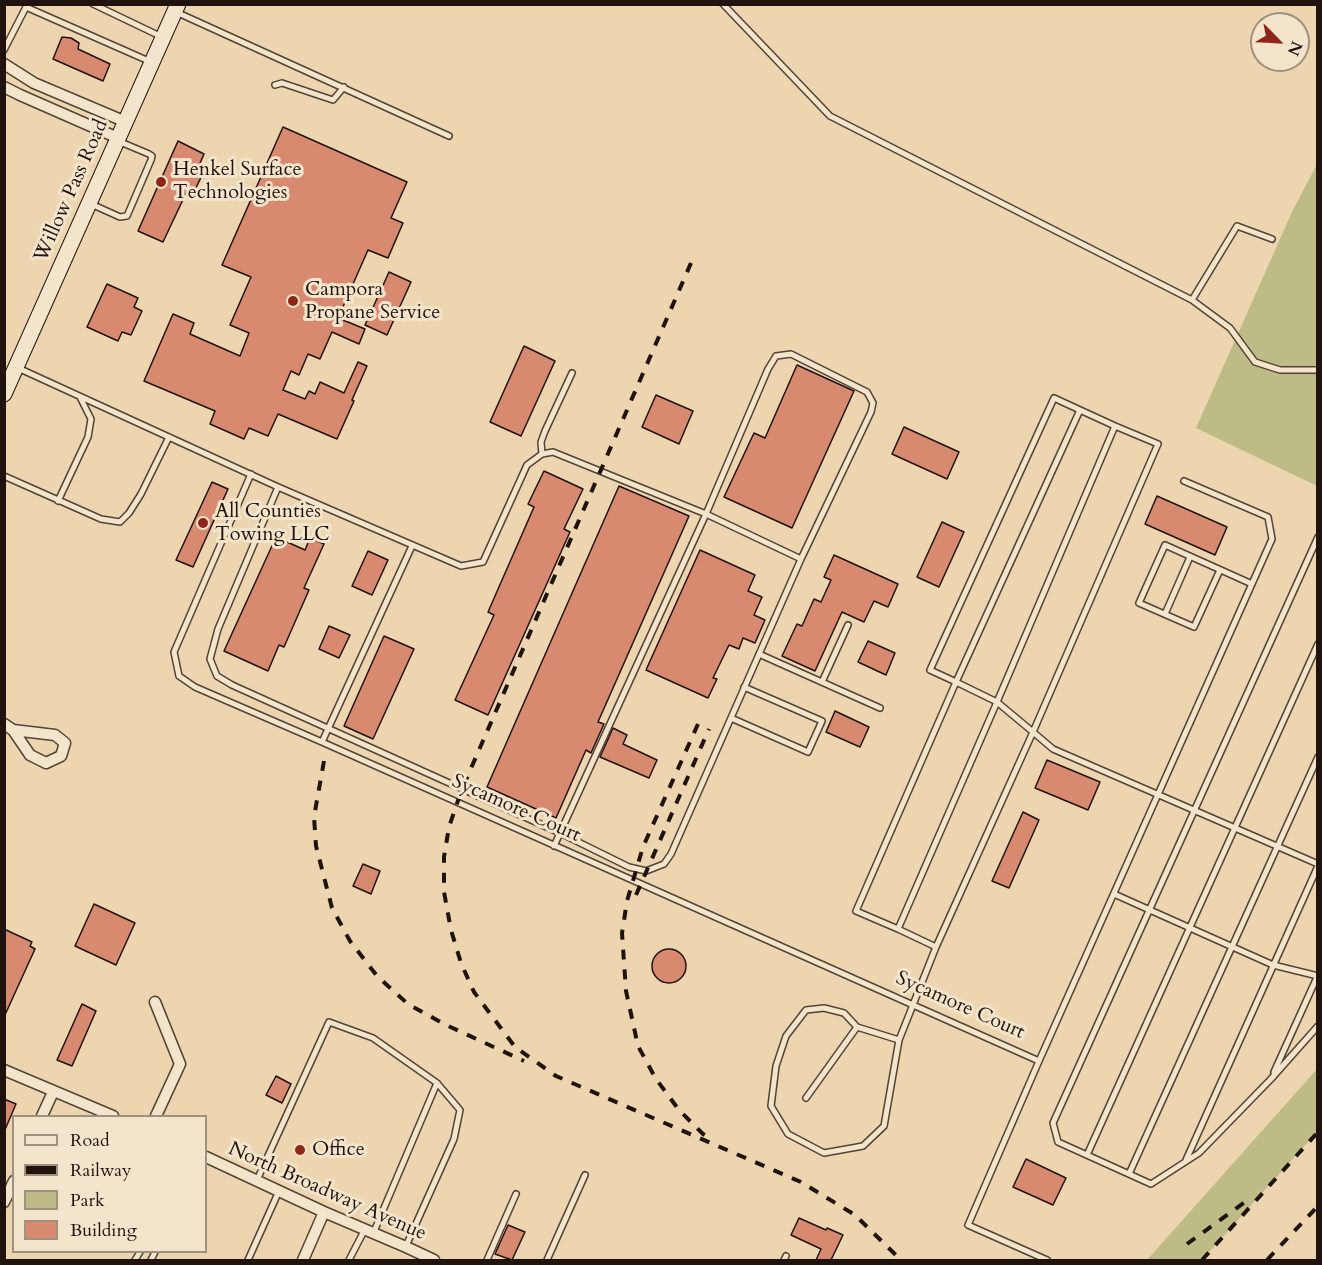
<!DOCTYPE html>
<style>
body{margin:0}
#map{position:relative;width:1322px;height:1265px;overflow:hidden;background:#ecd5af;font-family:Cardo,serif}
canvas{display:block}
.frame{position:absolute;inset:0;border:6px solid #20120d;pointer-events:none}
.legend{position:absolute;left:12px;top:1115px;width:195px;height:138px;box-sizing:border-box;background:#f3e4cb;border:2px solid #9f907f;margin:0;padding:8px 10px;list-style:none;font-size:18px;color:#20120d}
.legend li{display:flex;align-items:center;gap:12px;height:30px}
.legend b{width:30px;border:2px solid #9f907f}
.north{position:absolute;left:1250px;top:12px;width:60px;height:60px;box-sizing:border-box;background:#f3e4cb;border:2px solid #9f907f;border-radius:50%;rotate:114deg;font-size:16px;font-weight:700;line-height:24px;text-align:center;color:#20120d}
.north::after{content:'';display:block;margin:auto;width:21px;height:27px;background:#8f2418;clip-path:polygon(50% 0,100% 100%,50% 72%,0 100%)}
</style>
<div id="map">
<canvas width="1322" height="1265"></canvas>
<div class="frame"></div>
<ul class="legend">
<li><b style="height:8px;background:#f3e4cb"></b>Road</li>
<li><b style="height:8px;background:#20120d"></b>Railway</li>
<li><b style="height:16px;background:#bdbc87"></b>Park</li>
<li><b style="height:16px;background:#d78a70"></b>Building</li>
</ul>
<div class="north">N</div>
</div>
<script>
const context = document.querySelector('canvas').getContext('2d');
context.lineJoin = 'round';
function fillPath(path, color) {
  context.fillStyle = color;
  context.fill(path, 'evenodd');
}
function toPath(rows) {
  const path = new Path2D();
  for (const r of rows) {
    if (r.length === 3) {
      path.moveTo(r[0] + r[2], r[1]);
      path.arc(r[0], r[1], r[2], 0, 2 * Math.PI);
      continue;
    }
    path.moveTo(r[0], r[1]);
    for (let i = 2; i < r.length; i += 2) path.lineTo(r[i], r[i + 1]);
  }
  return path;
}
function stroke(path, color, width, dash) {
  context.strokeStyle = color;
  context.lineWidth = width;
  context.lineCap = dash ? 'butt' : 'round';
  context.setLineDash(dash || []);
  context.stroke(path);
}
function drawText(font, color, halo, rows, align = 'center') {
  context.font = font + ' Cardo,serif';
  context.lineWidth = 6;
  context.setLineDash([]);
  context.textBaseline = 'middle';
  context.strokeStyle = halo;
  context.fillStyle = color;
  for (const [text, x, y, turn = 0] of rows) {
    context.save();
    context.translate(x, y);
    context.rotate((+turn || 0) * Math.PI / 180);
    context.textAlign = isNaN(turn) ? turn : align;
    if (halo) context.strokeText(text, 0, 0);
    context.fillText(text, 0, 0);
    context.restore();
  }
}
fillPath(toPath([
 [1317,164,1317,486,1196,428,1292,212],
 [1317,1069,1317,1132,1202,1260,1147,1260]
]), '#bdbc87');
const building = toPath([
 [62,37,71,38,79,43,78,49,110,64,103,81,53,59,62,37],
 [283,127,407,182,391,218,403,223,388,258,368,250,338,318,365,329,359,344,332,332,320,359,308,354,299,375,291,371,283,390,305,399,309,391,315,394,320,382,344,393,358,362,367,366,352,400,354,401,337,439,278,414,268,436,249,428,244,439,210,424,215,411,144,381,173,314,194,323,190,334,240,356,249,333,230,325,251,277,222,265,283,127],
 [178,141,204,154,198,168,204,171,194,192,188,189,163,242,138,231,178,141],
 [389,272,411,282,387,335,365,325,389,272],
 [107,284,138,298,134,307,142,311,131,335,122,332,118,341,87,327,107,284],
 [524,346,555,361,521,436,490,422,524,346],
 [797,365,854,391,792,528,724,497,754,433,765,438,797,365],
 [656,395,693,411,679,444,642,427,656,395],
 [904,427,959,452,947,479,892,454,904,427],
 [544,471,583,489,564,529,570,532,488,715,455,700,494,615,488,612,534,507,528,504,544,471],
 [212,482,228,489,193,567,176,560,212,482],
 [619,486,689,516,598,722,604,724,591,753,586,750,556,818,487,787,619,486],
 [1157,496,1227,527,1215,555,1145,524,1157,496],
 [942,522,964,532,939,587,917,577,942,522],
 [276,537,305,550,310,538,324,544,304,588,309,590,284,647,279,645,268,671,224,651,276,537],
 [700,550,755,575,748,591,762,597,754,615,765,620,755,643,743,638,739,649,729,645,713,678,717,679,708,698,646,670,700,550],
 [368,551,388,560,372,595,352,586,368,551],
 [834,555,898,584,888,607,874,601,864,622,842,612,815,671,782,656,797,624,802,626,814,599,821,602,831,580,824,577,834,555],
 [329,626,350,635,339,658,319,649,329,626],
 [384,636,414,649,373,739,344,726,384,636],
 [868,641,895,653,886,675,858,662,868,641],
 [835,711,869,727,860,747,826,732,835,711],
 [613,728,627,735,623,744,657,760,649,778,600,757,613,728],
 [1047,760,1100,782,1088,810,1035,788,1047,760],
 [1023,812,1039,820,1009,888,992,881,1023,812],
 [363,864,380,871,371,894,353,886,363,864],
 [94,904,135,923,116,965,75,946,94,904],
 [4,929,32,942,30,946,35,949,4,1017,4,929],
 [669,966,17],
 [82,1004,96,1011,72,1066,57,1060,82,1004],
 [276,1076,291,1084,282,1103,266,1095,276,1076],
 [4,1099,16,1104,4,1132,4,1099],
 [1026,1159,1066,1178,1053,1205,1013,1187,1026,1159],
 [799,1218,826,1230,827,1228,843,1235,831,1260,816,1260,821,1249,791,1235,799,1218],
 [508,1225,525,1232,512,1260,495,1254,508,1225]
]);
fillPath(building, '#d78a70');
stroke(building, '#20120d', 1.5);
const lane = toPath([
 [93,4,162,37],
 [723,4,830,116,1192,300,1237,226,1272,239],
 [176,12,449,136],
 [4,50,26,7,151,62],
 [275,85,282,83,333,100,344,87],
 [91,204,120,217,127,216,151,160,152,156,149,154,118,141],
 [1192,300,1230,328,1255,362,1280,370,1318,370],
 [18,368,278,487,461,566,483,562,527,465,542,454,553,452,706,514,801,559],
 [1080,410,956,682,930,670,1054,398,1080,410,1115,426],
 [542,454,541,442,545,431,572,373],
 [251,474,174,652,179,676,195,687,322,742,1039,1061],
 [4,476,101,519,120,522,129,513,141,494,169,437],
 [278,487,218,629,210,659,217,676,232,685,560,833,629,867,646,871,664,864,671,854,801,559,871,412,873,403,867,392,791,354,776,356,768,369,706,514,560,833,554,846],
 [58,501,88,437,91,419,80,397],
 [1318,537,1053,1123,1058,1142,1151,1184,1199,1153,1271,1079,1318,1026],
 [1220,570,1194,627,1139,603,1165,545,1252,584],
 [1165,614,1190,557],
 [759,654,880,708],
 [822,682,848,625],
 [731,718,808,752,822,721,744,687],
 [322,742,412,546],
 [1114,894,1273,965,1318,976],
 [898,929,997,702,1115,426,1158,444,1033,732,936,947,898,929,856,911,956,682,997,702,1033,732,1053,749,1318,864],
 [899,1040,857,1027,844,1013,824,1008,806,1010,786,1036,776,1066,771,1106,788,1134,824,1153,863,1146,884,1126,899,1040,936,947],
 [1274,1072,1318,975],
 [806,1098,857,1027],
 [1087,1155,1318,644],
 [1186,1160,1318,866],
 [1129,1174,1318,757],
 [257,1180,329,1022,373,1038,437,1083,460,1110,454,1139,406,1246],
 [373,1234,437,1083],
 [135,1260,140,1252],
 [151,1260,155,1252],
 [248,1260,279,1191],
 [349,1260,364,1231],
 [487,1260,516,1194],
 [547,1260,585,1175],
 [784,1260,786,1256],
 [1047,1260,968,1225,1039,1061,1272,539,1268,517,1184,481]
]);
const street = toPath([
 [4,64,34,83,126,122],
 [4,87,20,95,118,138],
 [4,724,13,730,30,755,46,763,61,756,65,743,55,735,13,730],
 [155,1002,180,1064,156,1116],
 [4,1070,113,1116],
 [42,1116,53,1092],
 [206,1157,324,1212,406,1247,434,1260],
 [4,1202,14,1181],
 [303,1260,324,1212]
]);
const secondary = toPath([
 [4,394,178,4]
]);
stroke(lane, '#534336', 8);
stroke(street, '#534336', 13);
stroke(secondary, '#20120d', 17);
stroke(lane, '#f3e4cb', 5);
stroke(street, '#f3e4cb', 10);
stroke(secondary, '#f3e4cb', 15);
stroke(toPath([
 [691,263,462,789,449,827,444,857,444,892,451,930,461,963,474,992,515,1047,556,1076,801,1182,855,1215,901,1260],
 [698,724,643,847,627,901,622,933,626,991,638,1046,656,1079,679,1110,703,1134,710,1138],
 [324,761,314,817,316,846,332,908,350,941,377,976,408,1004,444,1024,524,1061],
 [636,895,709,729],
 [1187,1244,1245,1202],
 [1202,1260,1318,1132],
 [1267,1260,1318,1206]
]), '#20120d', 4, [10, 10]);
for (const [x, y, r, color] of [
 [161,182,6,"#8f2418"],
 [293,301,6,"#8f2418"],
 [203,523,6,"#8f2418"],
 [300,1150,6,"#8f2418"]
]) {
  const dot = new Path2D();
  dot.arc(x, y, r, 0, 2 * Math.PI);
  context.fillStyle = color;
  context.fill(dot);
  stroke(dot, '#f3e4cb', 2);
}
drawText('20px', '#20120d', '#f3e4cb', [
 ["Henkel Surface",173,170],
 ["Technologies",173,193],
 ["Campora",305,290],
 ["Propane Service",305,313],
 ["All Counties",215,512],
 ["Towing LLC",215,535],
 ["Office",312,1150]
], 'left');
drawText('20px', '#20120d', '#f3e4cb', [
 ["Willow Pass Road",72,191,-66],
 ["Sycamore Court",516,809,24],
 ["Sycamore Court",960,1006,24],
 ["North Broadway Avenue",327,1192,24]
]);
</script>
